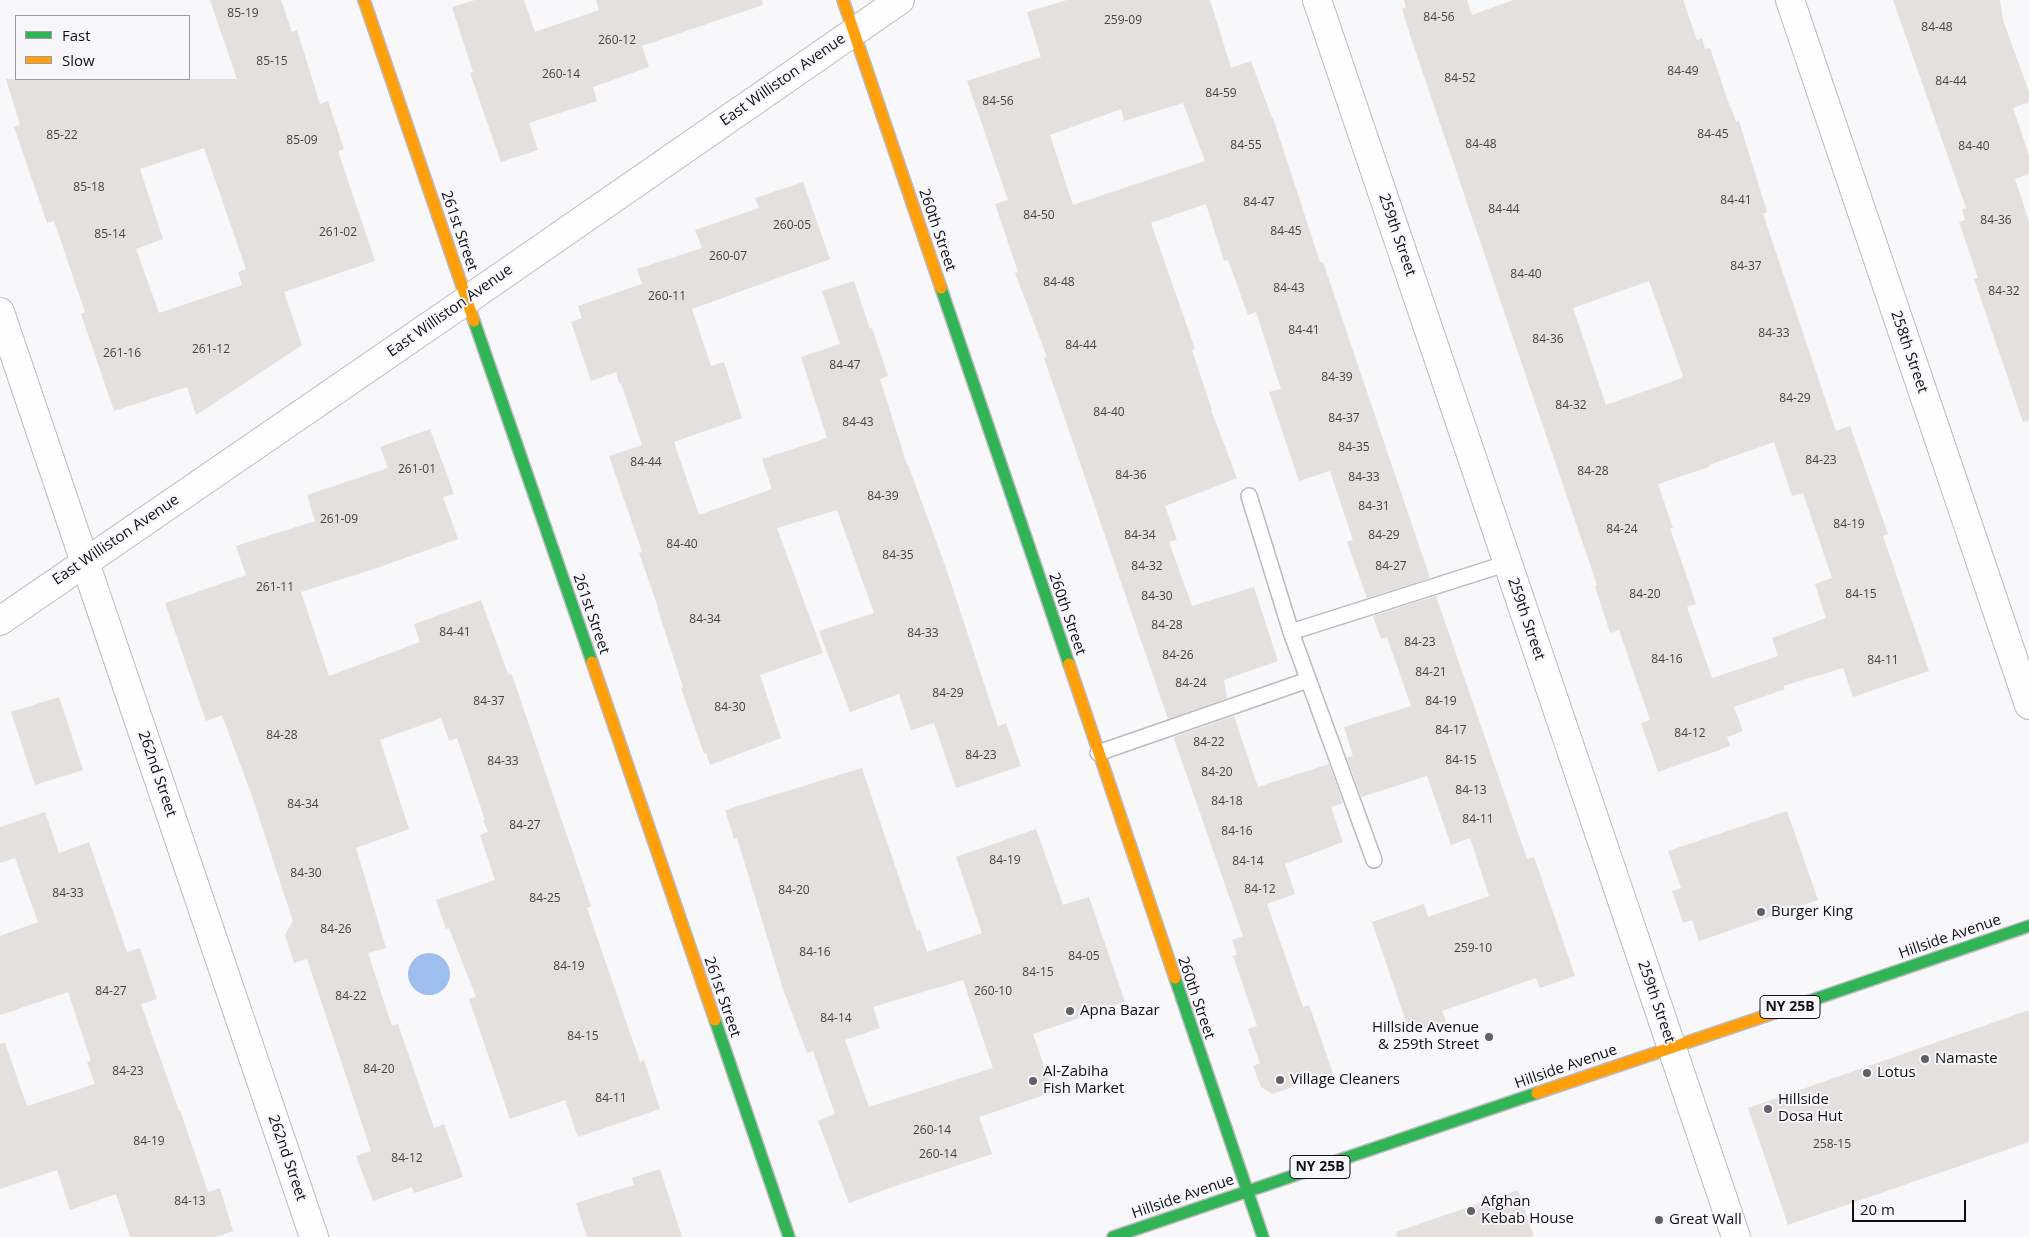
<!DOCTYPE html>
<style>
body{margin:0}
#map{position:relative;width:2029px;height:1237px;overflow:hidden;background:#f8f7fa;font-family:"Open Sans",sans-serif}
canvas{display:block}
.legend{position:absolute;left:15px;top:15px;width:175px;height:65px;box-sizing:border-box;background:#f7f6fb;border:1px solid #9b9aa0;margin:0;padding:6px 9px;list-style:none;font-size:15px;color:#110f18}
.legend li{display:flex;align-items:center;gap:10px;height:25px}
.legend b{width:25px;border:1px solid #9b9aa0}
.scale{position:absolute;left:1852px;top:1200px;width:114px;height:22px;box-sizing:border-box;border:2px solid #110f18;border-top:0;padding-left:6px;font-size:15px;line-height:18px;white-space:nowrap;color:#110f18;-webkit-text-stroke:4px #f7f6fb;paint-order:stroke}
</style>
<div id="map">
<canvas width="2029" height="1237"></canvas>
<ul class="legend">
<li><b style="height:6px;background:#30b455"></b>Fast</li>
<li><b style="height:6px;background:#ff9f0a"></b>Slow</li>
</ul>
<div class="scale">20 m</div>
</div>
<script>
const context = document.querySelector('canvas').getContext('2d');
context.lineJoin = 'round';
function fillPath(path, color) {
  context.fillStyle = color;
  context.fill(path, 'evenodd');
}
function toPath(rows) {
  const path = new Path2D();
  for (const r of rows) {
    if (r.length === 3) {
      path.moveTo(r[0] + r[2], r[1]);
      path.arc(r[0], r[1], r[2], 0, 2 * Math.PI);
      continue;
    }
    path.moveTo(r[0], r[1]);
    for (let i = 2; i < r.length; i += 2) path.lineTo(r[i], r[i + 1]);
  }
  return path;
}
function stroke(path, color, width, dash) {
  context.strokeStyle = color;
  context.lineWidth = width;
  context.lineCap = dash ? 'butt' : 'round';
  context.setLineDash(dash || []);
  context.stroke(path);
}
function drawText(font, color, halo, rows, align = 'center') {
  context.font = font + ' "Open Sans",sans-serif';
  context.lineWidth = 4;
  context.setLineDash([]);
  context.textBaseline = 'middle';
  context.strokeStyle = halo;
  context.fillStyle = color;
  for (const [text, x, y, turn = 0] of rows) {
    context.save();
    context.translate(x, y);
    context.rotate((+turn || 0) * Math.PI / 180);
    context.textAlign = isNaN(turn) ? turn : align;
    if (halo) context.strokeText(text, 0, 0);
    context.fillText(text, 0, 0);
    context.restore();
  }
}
fillPath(toPath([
 [429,974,21]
]), '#9ebeed');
fillPath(toPath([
 [210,0,281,0,292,32,297,30,320,104,328,101,344,149,338,151,375,261,284,292,302,345,196,415,187,387,114,411,81,314,85,312,54,221,47,223,14,127,20,125,6,79,237,79],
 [204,148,246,269,238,272,242,285,159,313,136,249,163,239,140,169],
 [475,0,524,0,535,32,599,10,596,0,762,0,763,5,642,46,649,67,593,87,597,101,529,123,538,150,501,162,470,73,473,72,452,7],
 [1067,0,1210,0,1231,68,1251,61,1272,118,1273,118,1320,262,1323,262,1430,578,1367,598,1347,542,1353,540,1330,471,1299,481,1269,392,1281,389,1256,312,1248,315,1228,260,1224,261,1206,204,1151,223,1195,349,1192,350,1212,410,1211,410,1237,478,1165,506,1177,540,1169,542,1192,606,1254,587,1278,661,1224,680,1227,698,1168,719,1044,358,1047,357,1015,273,1018,272,995,204,1008,200,967,81,1041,57,1027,12],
 [1183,103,1205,161,1073,205,1050,135,1121,109,1124,121],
 [1404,0,1467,0,1472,15,1513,0,1683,0,1697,40,1702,38,1705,49,1710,48,1730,107,1731,107,1736,122,1739,121,1767,212,1763,214,1836,431,1850,426,1888,534,1883,536,1929,671,1853,697,1843,668,1783,686,1785,689,1734,707,1743,731,1727,737,1730,746,1658,772,1641,723,1650,720,1619,630,1610,633,1595,586,1597,585,1411,38,1402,9,1406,7],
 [1649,281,1683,376,1682,378,1606,405,1573,308],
 [1774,442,1792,496,1803,493,1832,578,1815,584,1826,618,1772,638,1778,656,1712,678,1687,607,1696,604,1670,528,1673,528,1658,484,1709,467,1709,465],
 [1893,0,2000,0,2003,20,2029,92,2029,102,2013,108,2029,155,2029,174,2015,179,2029,222,2029,421,2023,422,1974,279,1978,278,1959,222,1965,220,1962,210,1966,208],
 [803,182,830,259,692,309,711,366,724,362,742,418,674,442,699,515,772,489,762,459,827,438,801,357,840,344,822,291,854,281,870,329,872,328,888,376,880,379,907,465,908,465,946,568,998,726,1006,723,1021,766,956,788,934,723,911,730,899,694,850,712,819,631,874,613,837,510,777,528,823,653,760,675,781,738,710,765,706,753,704,754,681,688,683,687,657,607,658,607,639,553,642,552,637,537,609,456,642,445,621,383,619,384,616,372,591,381,571,322,582,318,578,306,642,284,637,269,702,248,695,230,759,208,755,198],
 [430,429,454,494,443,497,458,539,377,568,301,592,329,676,420,642,414,624,481,600,508,674,512,675,591,906,587,908,640,1062,644,1060,660,1109,578,1137,565,1100,510,1119,469,999,476,997,449,928,446,929,436,900,495,880,480,835,488,832,483,820,485,820,457,738,449,741,441,718,380,740,409,829,356,848,386,948,368,953,392,1026,398,1024,434,1128,444,1124,463,1177,414,1193,412,1187,373,1201,356,1156,371,1151,307,959,294,963,285,935,293,921,252,796,222,715,206,721,165,603,246,575,236,546,315,521,307,495,388,468,380,447],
 [1436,596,1527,859,1534,857,1575,976,1540,988,1536,978,1442,1011,1446,1021,1410,1033,1372,922,1424,904,1428,917,1489,896,1470,838,1451,845,1427,776,1361,797,1347,758,1353,756,1344,727,1411,706,1387,637,1381,639,1373,616],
 [59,697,83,770,35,785,11,712],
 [1234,716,1258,787,1329,764,1343,803,1331,807,1343,842,1285,864,1295,894,1267,904,1303,1007,1309,1005,1333,1073,1272,1094,1261,1087,1253,1066,1260,1063,1248,1029,1257,1026,1233,956,1237,955,1232,940,1243,936,1174,739,1174,737],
 [862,768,917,931,920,930,927,952,982,933,956,857,1036,829,1063,905,1089,897,1125,1002,1033,1034,1053,1092,979,1117,992,1154,898,1185,849,1203,818,1121,835,1114,813,1051,807,1053,783,989,737,838,734,839,725,810],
 [963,980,993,1068,869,1107,845,1040,880,1028,873,1007],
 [1787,811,1818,900,1699,941,1692,920,1683,923,1672,891,1681,888,1668,851],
 [45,812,59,853,89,842,127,952,140,948,157,999,141,1004,179,1111,180,1110,208,1192,220,1188,233,1231,216,1237,130,1237,116,1194,70,1210,57,1170,0,1189,0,1044,5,1043,27,1106,95,1084,87,1062,91,1061,68,992,0,1015,0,936,38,922,15,858,0,863,0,827],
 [2029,1010,2029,1142,1788,1225,1748,1108],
 [660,1169,682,1237,587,1237,576,1203,634,1185,632,1178],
 [1518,1190,1534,1237,1397,1237,1396,1232]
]), '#e5dfde');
const lane = toPath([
 [1249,496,1291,632,1374,860],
 [1291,632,1508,563],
 [1098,753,1308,680]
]);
const street = toPath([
 [1317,0,1736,1237],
 [1790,0,2029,705],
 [0,312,314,1237],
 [0,621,467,300,900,0]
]);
const fast = toPath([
 [941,288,1069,664],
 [474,321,592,662],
 [1175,978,1263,1237],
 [1774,1013,2029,926],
 [715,1020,789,1237],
 [1113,1237,1537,1093]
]);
const slow = toPath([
 [364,0,474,321],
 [843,0,941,288],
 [592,662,715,1020],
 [1069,664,1175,978],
 [1537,1093,1774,1013]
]);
stroke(lane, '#bcbac0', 18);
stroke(street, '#bcbac0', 30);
stroke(fast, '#bcbac0', 14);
stroke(slow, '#bcbac0', 14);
stroke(lane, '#fefefe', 15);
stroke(street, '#fefefe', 28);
stroke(fast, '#30b455', 11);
stroke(slow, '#ff9f0a', 11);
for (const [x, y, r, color] of [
 [1761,912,5,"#626067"],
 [1070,1011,5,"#626067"],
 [1489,1037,5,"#626067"],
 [1925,1059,5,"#626067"],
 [1867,1073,5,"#626067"],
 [1280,1080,5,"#626067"],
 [1033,1081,5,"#626067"],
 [1768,1109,5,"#626067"],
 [1471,1211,5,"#626067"],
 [1659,1220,5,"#626067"]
]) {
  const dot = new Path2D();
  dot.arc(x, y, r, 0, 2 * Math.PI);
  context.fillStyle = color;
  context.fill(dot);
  stroke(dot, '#f7f6fb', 2);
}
drawText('12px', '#47444a', null, [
 ["85-19",243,14],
 ["84-56",1439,18],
 ["259-09",1123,21],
 ["84-48",1937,28],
 ["260-12",617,41],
 ["85-15",272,62],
 ["84-49",1683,72],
 ["260-14",561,75],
 ["84-52",1460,79],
 ["84-44",1951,82],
 ["84-59",1221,94],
 ["84-56",998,102],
 ["84-45",1713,135],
 ["85-22",62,136],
 ["85-09",302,141],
 ["84-48",1481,145],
 ["84-55",1246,146],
 ["84-40",1974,147],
 ["85-18",89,188],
 ["84-41",1736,201],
 ["84-47",1259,203],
 ["84-44",1504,210],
 ["84-50",1039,216],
 ["84-36",1996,221],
 ["260-05",792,226],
 ["84-45",1286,232],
 ["261-02",338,233],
 ["85-14",110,235],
 ["260-07",728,257],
 ["84-37",1746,267],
 ["84-40",1526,275],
 ["84-48",1059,283],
 ["84-43",1289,289],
 ["84-32",2004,292],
 ["260-11",667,297],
 ["84-41",1304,331],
 ["84-33",1774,334],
 ["84-36",1548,340],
 ["84-44",1081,346],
 ["261-12",211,350],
 ["261-16",122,354],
 ["84-47",845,366],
 ["84-39",1337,378],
 ["84-29",1795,399],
 ["84-32",1571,406],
 ["84-40",1109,413],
 ["84-37",1344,419],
 ["84-43",858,423],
 ["84-35",1354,448],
 ["84-23",1821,461],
 ["84-44",646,463],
 ["261-01",417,470],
 ["84-28",1593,472],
 ["84-36",1131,476],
 ["84-33",1364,478],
 ["84-39",883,497],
 ["84-31",1374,507],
 ["261-09",339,520],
 ["84-19",1849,525],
 ["84-24",1622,530],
 ["84-34",1140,536],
 ["84-29",1384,536],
 ["84-40",682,545],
 ["84-35",898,556],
 ["84-32",1147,567],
 ["84-27",1391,567],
 ["261-11",275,588],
 ["84-20",1645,595],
 ["84-15",1861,595],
 ["84-30",1157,597],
 ["84-34",705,620],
 ["84-28",1167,626],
 ["84-41",455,633],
 ["84-33",923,634],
 ["84-23",1420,643],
 ["84-26",1178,656],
 ["84-16",1667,660],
 ["84-11",1883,661],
 ["84-21",1431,673],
 ["84-24",1191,684],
 ["84-29",948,694],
 ["84-37",489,702],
 ["84-19",1441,702],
 ["84-30",730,708],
 ["84-17",1451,731],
 ["84-12",1690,734],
 ["84-28",282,736],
 ["84-22",1209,743],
 ["84-23",981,756],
 ["84-15",1461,761],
 ["84-33",503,762],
 ["84-20",1217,773],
 ["84-13",1471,791],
 ["84-18",1227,802],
 ["84-34",303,805],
 ["84-11",1478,820],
 ["84-27",525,826],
 ["84-16",1237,832],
 ["84-19",1005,861],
 ["84-14",1248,862],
 ["84-30",306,874],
 ["84-12",1260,890],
 ["84-20",794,891],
 ["84-33",68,894],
 ["84-25",545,899],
 ["84-26",336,930],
 ["259-10",1473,949],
 ["84-16",815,953],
 ["84-05",1084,957],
 ["84-19",569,967],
 ["84-15",1038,973],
 ["84-27",111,992],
 ["260-10",993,992],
 ["84-22",351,997],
 ["84-14",836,1019],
 ["84-15",583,1037],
 ["84-20",379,1070],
 ["84-23",128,1072],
 ["84-11",611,1099],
 ["260-14",932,1131],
 ["84-19",149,1142],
 ["258-15",1832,1145],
 ["260-14",938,1155],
 ["84-12",407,1159],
 ["84-13",190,1202]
]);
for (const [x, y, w] of [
 [1790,1007,60],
 [1320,1167,60]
]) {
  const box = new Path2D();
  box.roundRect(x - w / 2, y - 11.5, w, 23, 4);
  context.fillStyle = '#f7f6fb';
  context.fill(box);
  stroke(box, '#110f18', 1);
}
drawText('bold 14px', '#110f18', null, [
 ["NY 25B",1790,1007],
 ["NY 25B",1320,1167]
]);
drawText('15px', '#110f18', '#f7f6fb', [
 ["East Williston Avenue",783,80,-35],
 ["260th Street",937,230,71],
 ["261st Street",459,231,71],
 ["259th Street",1397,235,71],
 ["East Williston Avenue",450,311,-35],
 ["258th Street",1909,352,71],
 ["East Williston Avenue",116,540,-34],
 ["261st Street",591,614,71],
 ["260th Street",1067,614,71],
 ["259th Street",1526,619,71],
 ["262nd Street",157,774,71],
 ["Hillside Avenue",1950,937,-19],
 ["261st Street",722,997,71],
 ["260th Street",1196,998,71],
 ["259th Street",1656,1002,71],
 ["Hillside Avenue",1566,1067,-19],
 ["262nd Street",287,1158,71],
 ["Hillside Avenue",1183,1197,-19]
]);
drawText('15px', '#110f18', '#f7f6fb', [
 ["Burger King",1771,912],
 ["Apna Bazar",1080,1011],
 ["Hillside Avenue",1479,1028,"right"],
 ["& 259th Street",1479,1045,"right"],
 ["Namaste",1935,1059],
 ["Al-Zabiha",1043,1072],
 ["Fish Market",1043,1089],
 ["Lotus",1877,1073],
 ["Village Cleaners",1290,1080],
 ["Hillside",1778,1100],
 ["Dosa Hut",1778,1117],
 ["Afghan",1481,1202],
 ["Kebab House",1481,1219],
 ["Great Wall",1669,1220]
], 'left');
</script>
